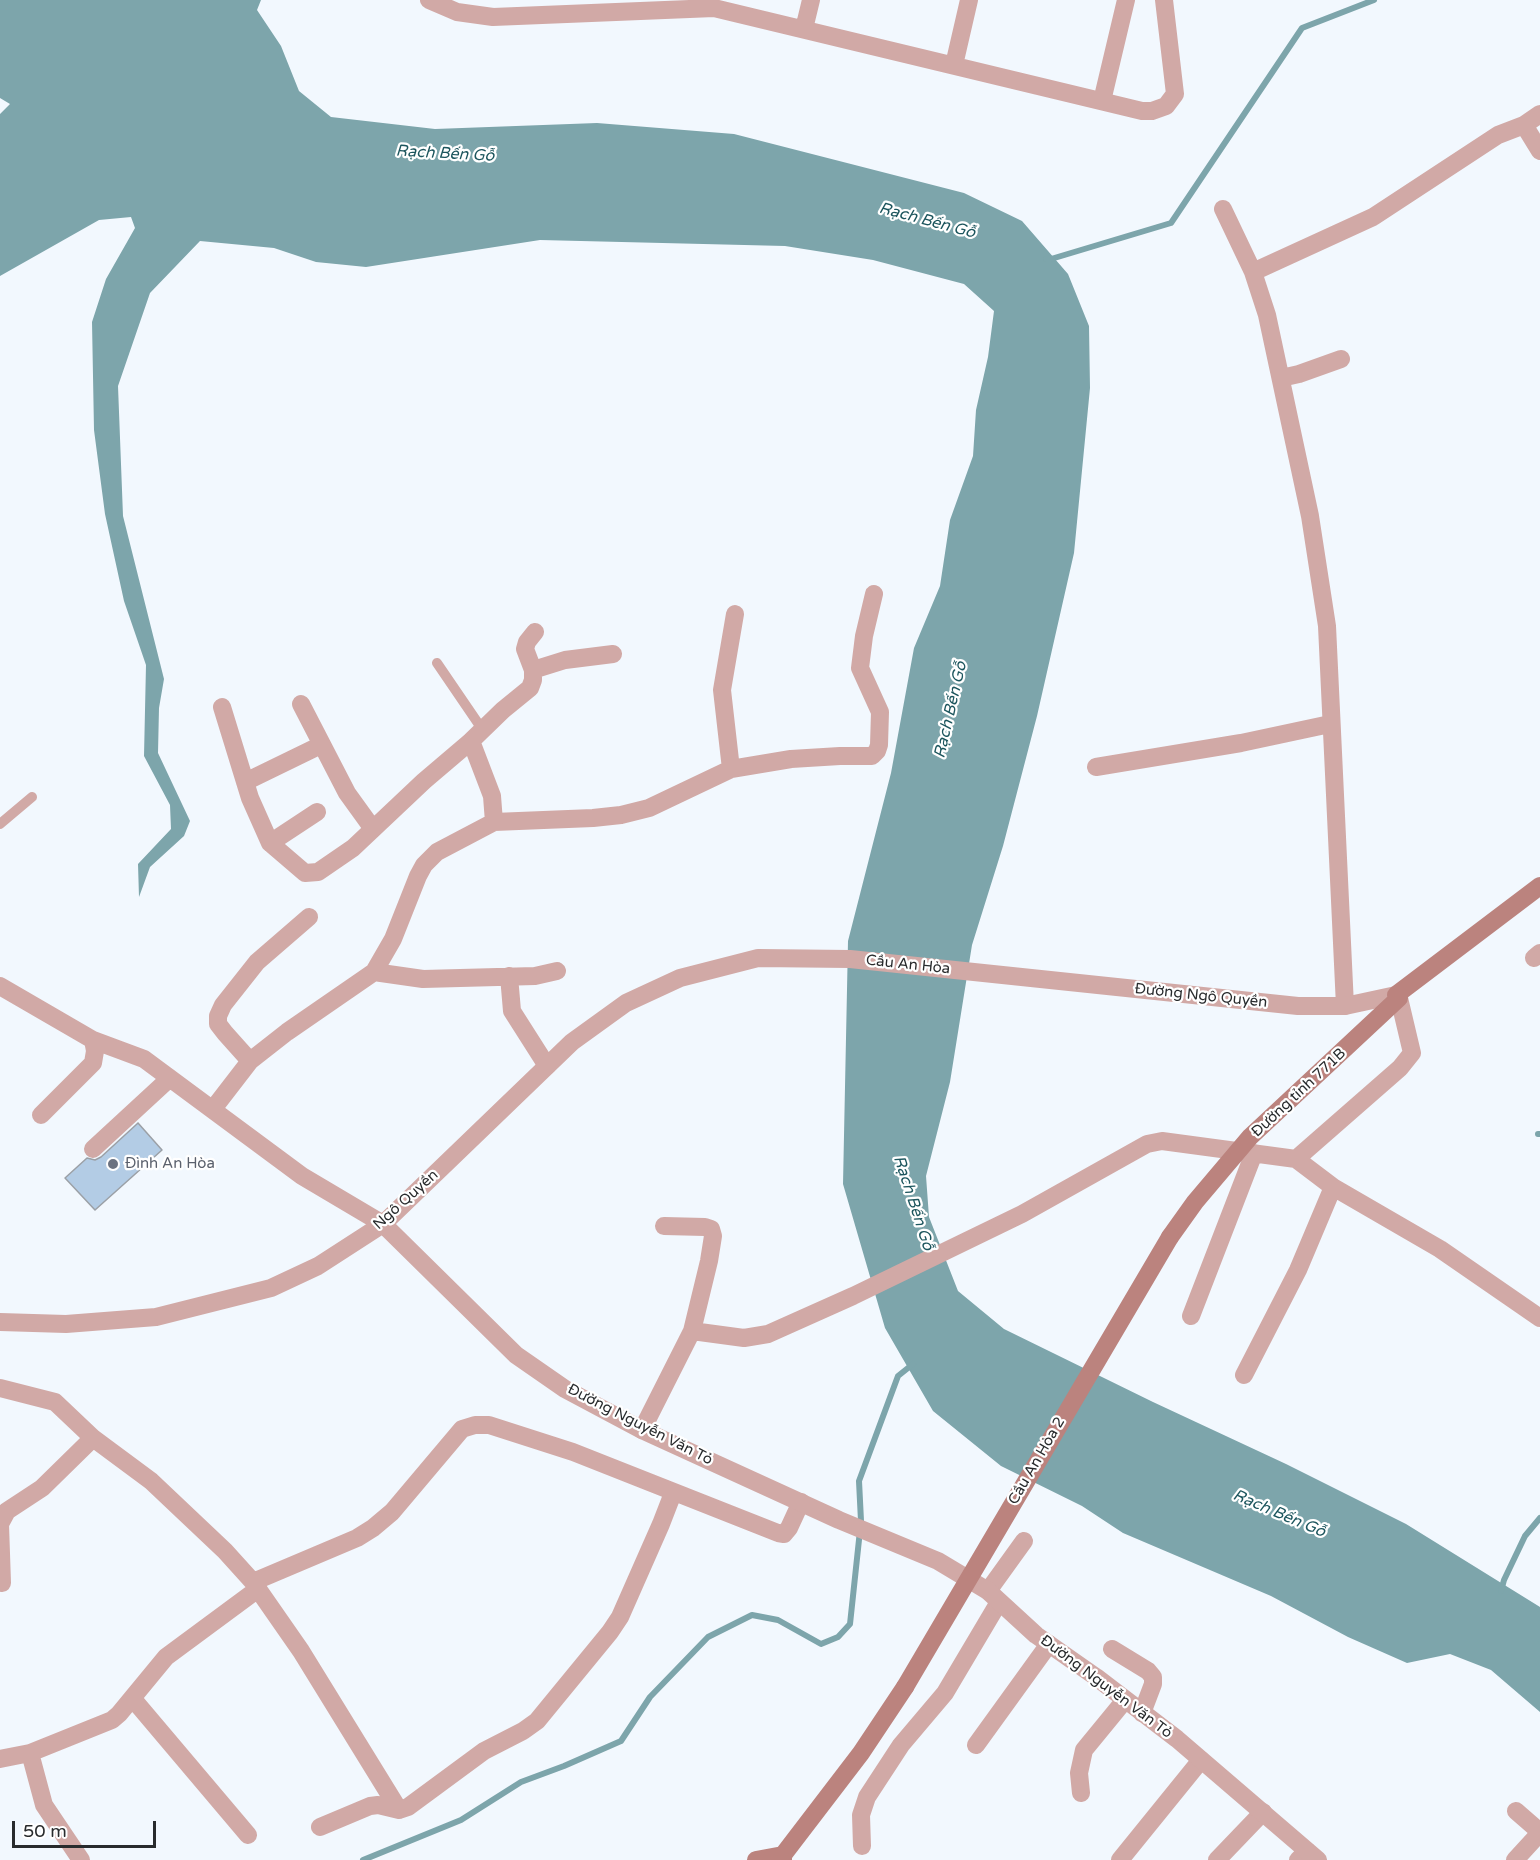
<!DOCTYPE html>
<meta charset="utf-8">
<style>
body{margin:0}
#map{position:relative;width:1540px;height:1860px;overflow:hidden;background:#f2f8fe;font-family:"Varela Round",sans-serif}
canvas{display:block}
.scale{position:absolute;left:12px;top:1821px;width:144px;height:27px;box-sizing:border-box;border:3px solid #282b2d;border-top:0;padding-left:8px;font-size:18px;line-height:21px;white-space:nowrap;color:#282b2d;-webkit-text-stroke:4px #fff;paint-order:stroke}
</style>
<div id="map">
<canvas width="1540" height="1860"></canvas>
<div class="scale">50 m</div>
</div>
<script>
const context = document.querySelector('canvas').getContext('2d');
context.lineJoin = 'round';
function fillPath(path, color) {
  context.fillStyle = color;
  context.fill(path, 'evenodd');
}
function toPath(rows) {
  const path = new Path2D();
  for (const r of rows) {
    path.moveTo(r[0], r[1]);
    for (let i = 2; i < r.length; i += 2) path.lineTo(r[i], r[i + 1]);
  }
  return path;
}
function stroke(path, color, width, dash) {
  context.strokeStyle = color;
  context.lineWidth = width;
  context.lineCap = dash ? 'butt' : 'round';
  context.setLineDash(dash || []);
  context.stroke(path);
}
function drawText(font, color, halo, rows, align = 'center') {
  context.font = font + ' "Varela Round",sans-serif';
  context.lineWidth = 4.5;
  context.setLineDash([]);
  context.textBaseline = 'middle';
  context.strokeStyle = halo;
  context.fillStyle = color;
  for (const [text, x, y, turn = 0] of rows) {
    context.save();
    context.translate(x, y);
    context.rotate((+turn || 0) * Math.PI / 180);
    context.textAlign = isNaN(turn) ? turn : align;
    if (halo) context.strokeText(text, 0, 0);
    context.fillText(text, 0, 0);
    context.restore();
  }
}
fillPath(toPath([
 [0,0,261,0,257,10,281,46,299,91,331,117,435,129,597,123,734,134,964,193,1022,221,1068,274,1089,326,1090,388,1074,553,1037,716,1003,846,972,945,950,1082,926,1176,929,1217,958,1291,1004,1329,1153,1402,1286,1464,1406,1524,1540,1607,1540,1712,1491,1670,1450,1654,1407,1663,1348,1637,1271,1596,1123,1533,1082,1506,1001,1466,933,1411,885,1328,843,1184,848,941,891,773,914,648,940,586,950,520,973,456,976,410,988,357,994,311,964,284,873,260,785,246,540,240,366,267,316,262,274,248,200,241,150,293,118,386,123,516,164,679,159,708,158,753,190,821,184,836,150,867,139,897,138,864,171,829,170,805,144,756,146,665,124,601,105,514,94,430,92,322,106,279,135,228,131,217,99,220,0,276,0,114,10,104,0,98]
]), '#7da5ab');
stroke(toPath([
 [1046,259,1051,259,1171,223,1302,28,1374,0],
 [1538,1134,1540,1134],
 [1501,1591,1504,1580,1525,1536,1540,1518],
 [363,1860,461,1820,521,1782,564,1766,621,1741,650,1697,708,1637,752,1615,778,1620,821,1644,838,1637,850,1624,861,1521,859,1481,898,1376,913,1364]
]), '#7da5ab', 6);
const building = toPath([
 [138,1123,162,1150,95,1210,65,1178,87,1158,95,1160,101,1157,138,1123]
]);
fillPath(building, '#b3cce5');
stroke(building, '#9ba0a6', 1.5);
stroke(toPath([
 [437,663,482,729],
 [0,824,32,797]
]), '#d1a9a6', 10);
stroke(toPath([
 [429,0,457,12,493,17,714,8,1142,111,1152,111,1166,106,1175,94,1164,0],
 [804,29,811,0],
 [954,65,969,0],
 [1102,101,1126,0],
 [1524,125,1540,151],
 [1223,209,1253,272,1267,315,1310,516,1327,626,1345,1006],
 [1253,272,1373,217,1498,135,1524,125,1540,114],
 [1281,378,1299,374,1341,359],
 [533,670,565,660,613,654],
 [301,704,347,793,373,829],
 [222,707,250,798,270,843,305,873,318,872,353,848,424,781,471,741,492,796,494,822],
 [471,741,503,710,530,688,533,680,533,670,525,649,527,642,535,632],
 [1096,767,1241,743,1330,724],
 [731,769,722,690,735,614],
 [245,782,321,745],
 [270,843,317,812],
 [1534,958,1540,953],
 [374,972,423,979,535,976,557,971],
 [509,976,512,1011,547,1066],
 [0,986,93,1040,144,1059,302,1176,383,1224],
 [250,1061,225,1033,218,1024,218,1016,223,1005,257,962,309,917],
 [213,1109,250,1061,287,1032,374,972,393,939,418,876,424,865,437,852,494,822,593,818,621,815,649,808,731,769,791,759,840,756,872,756,877,751,879,745,880,712,860,668,864,636,874,594],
 [41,1115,93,1063,95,1051,93,1040],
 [93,1149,170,1078],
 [1333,1187,1440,1249,1540,1318],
 [664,1226,705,1227,711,1229,713,1236,709,1261,692,1331],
 [1191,1316,1254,1153],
 [1244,1375,1298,1270,1333,1187,1296,1159],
 [0,1388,55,1402,93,1438,151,1481,225,1551,253,1582,301,1651,399,1810],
 [642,1430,692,1331,744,1338,768,1334,853,1296,1022,1214,1147,1144,1162,1141,1296,1159,1400,1068,1412,1053,1399,998],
 [253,1582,357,1538,373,1528,392,1512,462,1429,475,1425,489,1425,573,1452,778,1533,784,1534,789,1528,801,1502],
 [2,1583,0,1524,7,1511,42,1488,93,1438],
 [988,1591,1024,1541],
 [1112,1649,1148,1671,1153,1677,1153,1684,1142,1713],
 [133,1699,248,1835],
 [976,1745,1049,1644],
 [30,1753,44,1805,81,1860],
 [0,1759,30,1753,112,1720,119,1714,166,1657,258,1589],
 [1081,1793,1079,1773,1084,1750,1125,1700],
 [320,1827,370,1806,378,1805,399,1810,408,1807,484,1751,523,1731,537,1721,610,1632,620,1617,661,1524,673,1493],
 [862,1846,861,1815,867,1797,901,1745,945,1693,999,1602],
 [1120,1860,1201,1760],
 [1217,1860,1263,1812],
 [1298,1860,1307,1851],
 [1515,1860,1537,1836,1539,1831,1516,1811]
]), '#d1a9a6', 18);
stroke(toPath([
 [383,1224,516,1355,565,1389,642,1430,839,1520,938,1561,988,1591,1036,1635,1096,1677,1177,1739,1318,1860],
 [0,1322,66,1324,156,1317,271,1288,318,1266,383,1224,572,1042,626,1003,680,978,758,958,850,959,1298,1006,1345,1006,1396,995]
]), '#d1a9a6', 18);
stroke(toPath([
 [1170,1237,1195,1202,1250,1137,1399,998,1396,995,1540,886],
 [756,1860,783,1855],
 [783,1860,783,1855,861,1753,905,1687]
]), '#bb837e', 18);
stroke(toPath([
 [905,1687,1170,1237]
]), '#bb837e', 18);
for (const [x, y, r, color] of [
 [113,1164,6,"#6b7280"]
]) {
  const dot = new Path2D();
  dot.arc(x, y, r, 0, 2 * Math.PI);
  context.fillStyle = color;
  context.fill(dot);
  stroke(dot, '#fff', 2);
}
drawText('15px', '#282b2d', '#fff', [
 ["Cầu An Hòa",908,965,6],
 ["Đường Ngô Quyền",1201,996,6],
 ["Đường tỉnh 771B",1299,1093,-43],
 ["Ngô Quyền",406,1200,-42],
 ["Đường Nguyễn Văn Tỏ",640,1425,27],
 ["Cầu An Hòa 2",1037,1461,-60],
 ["Đường Nguyễn Văn Tỏ",1106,1687,37]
]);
drawText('15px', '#5b616d', '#fff', [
 ["Đình An Hòa",125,1164]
], 'left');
drawText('italic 16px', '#1c555d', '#fff', [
 ["Rạch Bến Gỗ",445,154,3],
 ["Rạch Bến Gỗ",927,221,15],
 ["Rạch Bến Gỗ",951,710,-77],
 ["Rạch Bến Gỗ",913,1203,72],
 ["Rạch Bến Gỗ",1279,1514,23]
]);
</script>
